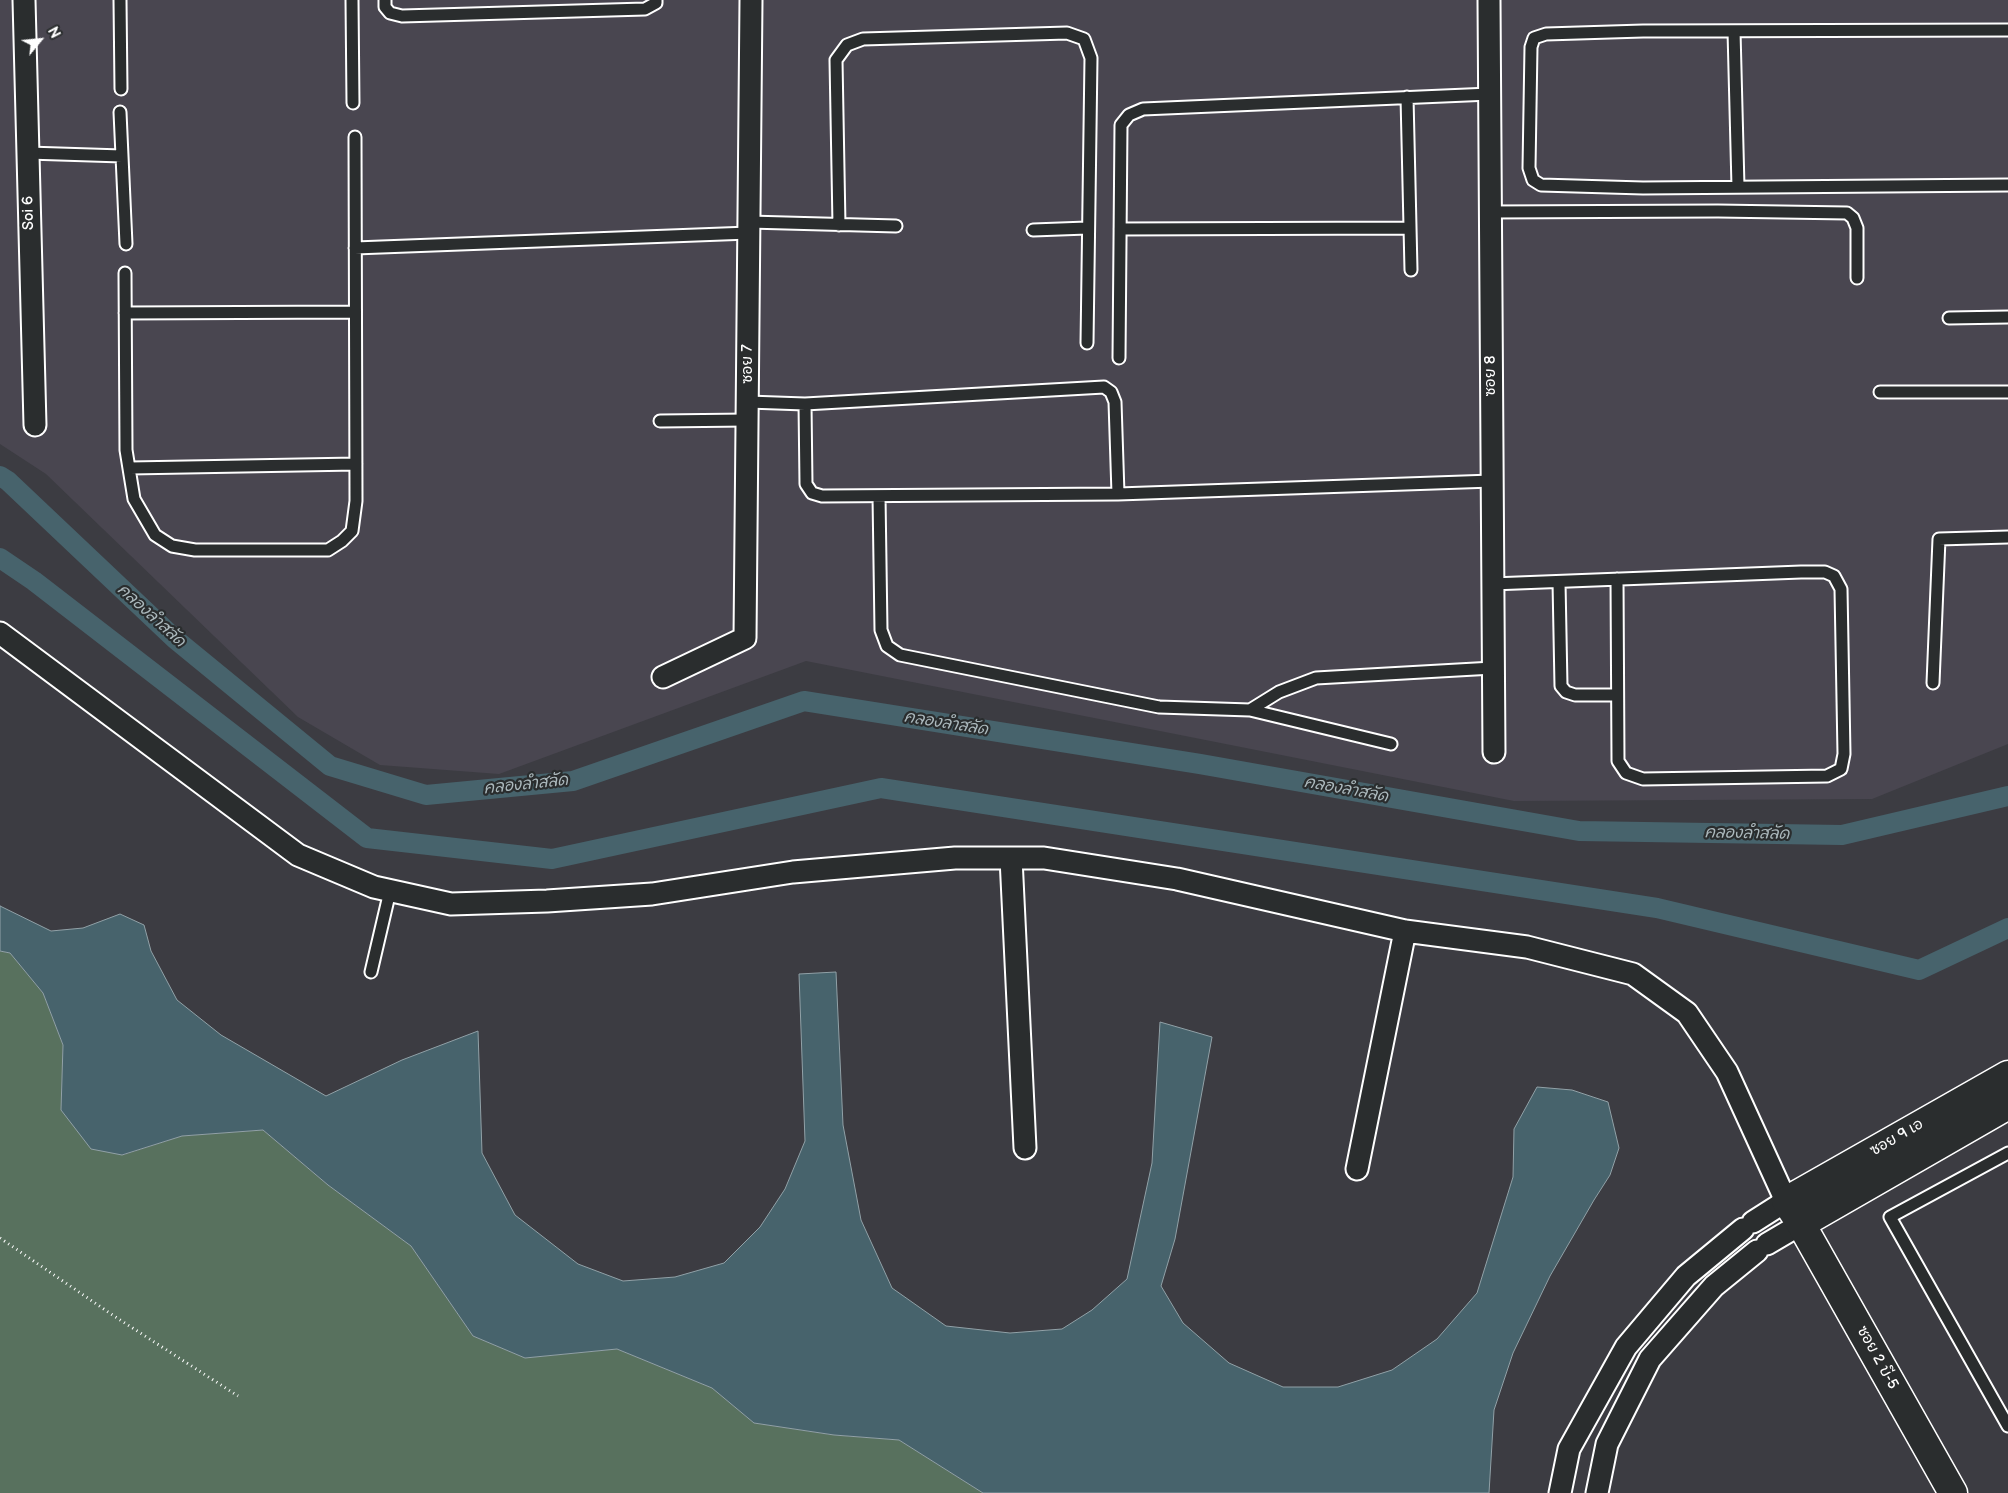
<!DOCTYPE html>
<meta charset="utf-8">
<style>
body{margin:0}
#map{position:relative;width:2008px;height:1493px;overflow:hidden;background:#3c3c42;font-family:"Balsamiq Sans",sans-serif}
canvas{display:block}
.north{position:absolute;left:15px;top:15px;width:50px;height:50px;-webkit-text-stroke:4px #2a2d2e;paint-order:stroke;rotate:62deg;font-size:14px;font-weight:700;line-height:20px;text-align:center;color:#fff}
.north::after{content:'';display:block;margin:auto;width:18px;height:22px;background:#fff;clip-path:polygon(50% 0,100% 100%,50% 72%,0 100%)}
</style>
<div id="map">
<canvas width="2008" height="1493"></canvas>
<div class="north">N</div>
</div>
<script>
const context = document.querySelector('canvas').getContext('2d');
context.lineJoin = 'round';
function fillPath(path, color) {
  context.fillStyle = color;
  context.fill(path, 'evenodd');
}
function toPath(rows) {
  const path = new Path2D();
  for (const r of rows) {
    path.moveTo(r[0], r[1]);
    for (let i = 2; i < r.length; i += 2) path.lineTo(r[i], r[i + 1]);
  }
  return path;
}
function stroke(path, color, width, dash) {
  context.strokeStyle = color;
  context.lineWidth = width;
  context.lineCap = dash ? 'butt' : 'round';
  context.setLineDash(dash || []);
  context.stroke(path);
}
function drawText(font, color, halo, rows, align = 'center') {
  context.font = font + ' "Balsamiq Sans","Playpen Sans Thai",sans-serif';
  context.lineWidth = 4.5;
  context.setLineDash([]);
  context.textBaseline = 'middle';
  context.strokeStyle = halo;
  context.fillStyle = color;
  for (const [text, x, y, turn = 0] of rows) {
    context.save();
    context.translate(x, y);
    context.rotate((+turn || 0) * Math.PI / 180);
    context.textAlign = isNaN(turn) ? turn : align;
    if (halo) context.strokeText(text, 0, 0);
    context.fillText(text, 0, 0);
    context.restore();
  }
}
fillPath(toPath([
 [0,0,2008,0,2008,744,1872,799,1514,801,806,661,499,774,380,765,298,717,46,474,0,444]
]), '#494650');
fillPath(toPath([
 [0,951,10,953,43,993,63,1045,61,1110,123,1155,182,1136,263,1130,328,1185,411,1246,473,1336,525,1358,617,1349,712,1388,754,1423,833,1435,899,1440,983,1493,0,1493]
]), '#58715e');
const water = toPath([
 [0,906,51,931,83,928,120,914,144,925,151,951,177,1000,221,1035,326,1096,402,1060,478,1031,482,1153,515,1215,578,1264,623,1281,675,1277,724,1263,760,1227,785,1189,805,1141,799,974,836,972,843,1125,861,1220,892,1288,946,1326,1010,1333,1062,1329,1092,1310,1127,1279,1152,1163,1160,1022,1212,1037,1175,1239,1161,1286,1183,1323,1229,1363,1283,1387,1338,1387,1392,1370,1437,1339,1477,1293,1513,1177,1514,1129,1537,1087,1572,1090,1608,1102,1619,1148,1610,1175,1594,1200,1550,1276,1513,1353,1494,1410,1489,1493,983,1493,899,1440,834,1435,754,1423,712,1388,617,1349,525,1358,473,1336,411,1246,328,1185,263,1130,182,1136,122,1155,91,1149,61,1110,63,1045,43,993,10,953,0,951,0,906]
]);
fillPath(water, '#47636c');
stroke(water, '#91a1a7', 1);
stroke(toPath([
 [0,476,8,481,175,639,330,766,426,795,573,781,804,701,1200,764,1579,831,1842,835,2008,796],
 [0,558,34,581,367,838,552,859,881,788,1657,908,1919,970,2008,928]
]), '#47636c', 20);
const lane = toPath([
 [120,0,121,89],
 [352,0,353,103],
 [385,0,385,7,390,13,402,16,645,9,656,3,656,0],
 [2008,30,1643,31,1546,34,1534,38,1531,47,1529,168,1533,180,1541,185,1643,188,2008,185],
 [1734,31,1738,187],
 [1407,97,1411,270],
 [120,112,126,244],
 [28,153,122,156],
 [1490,212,1718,211,1847,213,1853,218,1857,228,1857,278],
 [749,222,896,226],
 [839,225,836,60,847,45,863,39,1067,33,1084,39,1091,58,1087,343],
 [1120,229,1410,228],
 [1033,230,1087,228],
 [355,248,749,233],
 [125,273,126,450,134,499,155,535,172,546,195,550,328,550,342,541,352,531,356,501,355,137],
 [125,313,355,312],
 [1949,318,2008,317],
 [1119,358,1121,125,1129,115,1143,109,1490,94],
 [1880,392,2008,392],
 [748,402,805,404,1104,387,1111,392,1115,402,1118,494],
 [805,404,806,484,812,493,822,496,1118,494,1492,481],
 [660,421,747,420],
 [130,468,356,464],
 [879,496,881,630,887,646,900,655,1159,707,1250,710,1279,692,1316,678,1493,668],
 [1559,582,1561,686,1566,692,1575,695,1617,695],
 [1492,584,1801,572,1825,572,1834,576,1841,589,1844,754,1841,769,1827,776,1643,779,1626,773,1618,761,1617,579],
 [1933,683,1939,539,2008,537],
 [1250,710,1391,744],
 [371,972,390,891],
 [2008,1153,1890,1217,2008,1426]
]);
const street = toPath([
 [24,0,35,425],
 [1489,0,1494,752],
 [0,633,298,855,374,887,451,904,547,901,652,894,793,872,955,858,1044,858,1177,879,1405,931,1527,947,1633,974,1687,1013,1727,1072,1786,1201,1753,1222],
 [663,677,745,638,751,0],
 [1011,858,1025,1148],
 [1357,1169,1405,931],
 [1767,1244,1801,1224],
 [1560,1493,1569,1449,1626,1347,1686,1276,1743,1229],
 [1597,1493,1607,1444,1650,1359,1714,1286,1757,1251]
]);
const secondary = toPath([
 [1801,1224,2008,1105],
 [1953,1493,1801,1224,1786,1201,2008,1075]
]);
stroke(lane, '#fff', 15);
stroke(street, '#fff', 25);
stroke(secondary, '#fff', 31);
stroke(toPath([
 [0,1238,114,1316,238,1396]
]), '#fff', 3, [1, 4]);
stroke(lane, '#2a2d2e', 11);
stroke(street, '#2a2d2e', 21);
stroke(secondary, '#2a2d2e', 28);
drawText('15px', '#fff', '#2a2d2e', [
 ["Soi 6",29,213,-91],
 ["ซอย 7",748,364,-90],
 ["ซอย 8",1491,376,-90],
 ["ซอย 9 เอ",1897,1138,-30],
 ["ซอย 2 บี-5",1877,1358,61]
]);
drawText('italic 16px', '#acb9bd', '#2a2d2e', [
 ["คลองลำสลัด",151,616,42],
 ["คลองลำสลัด",946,724,9],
 ["คลองลำสลัด",526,785,-6],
 ["คลองลำสลัด",1346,790,10],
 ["คลองลำสลัด",1747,834,1]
]);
</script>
